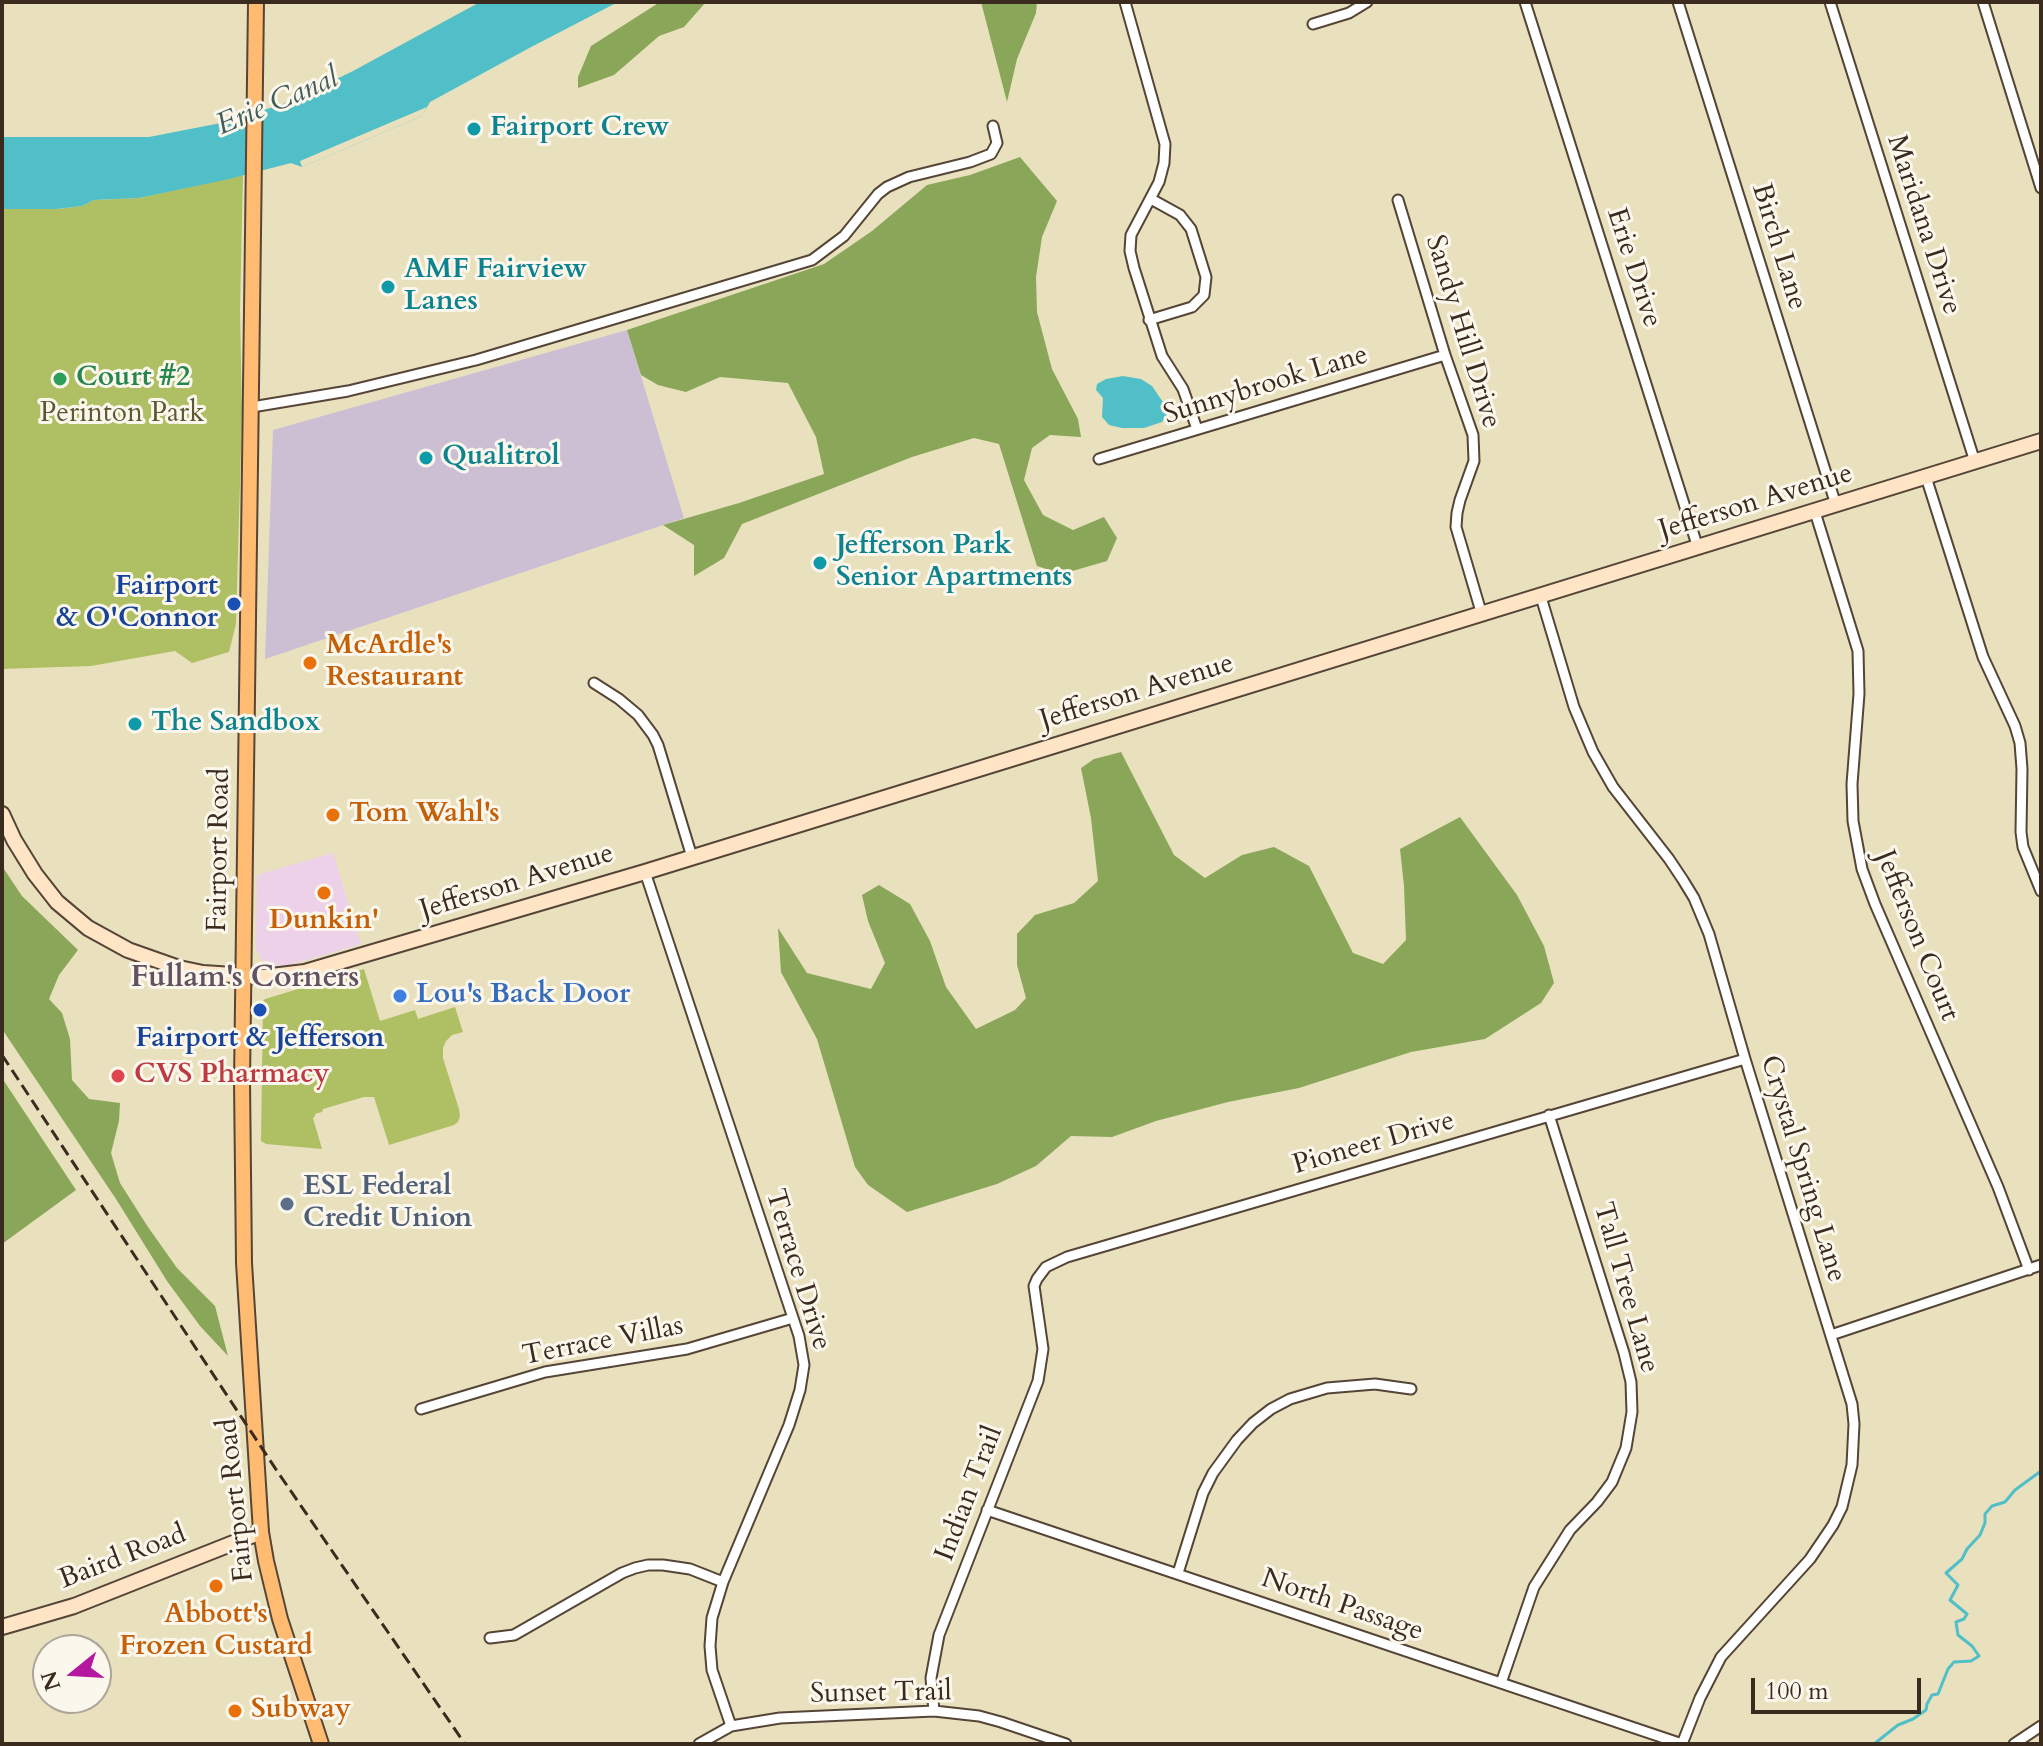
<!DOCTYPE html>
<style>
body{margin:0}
#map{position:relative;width:2043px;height:1746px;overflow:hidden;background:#e9e1be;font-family:Cardo,serif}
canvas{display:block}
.frame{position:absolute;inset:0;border:4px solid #3b2a1e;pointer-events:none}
.north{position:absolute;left:32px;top:1634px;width:80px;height:80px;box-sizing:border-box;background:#fbf7ec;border:2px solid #aea59a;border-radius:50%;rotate:252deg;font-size:22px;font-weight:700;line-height:32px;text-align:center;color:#3b2a1e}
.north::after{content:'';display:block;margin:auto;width:28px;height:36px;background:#b5179e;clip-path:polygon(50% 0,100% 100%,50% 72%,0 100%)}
.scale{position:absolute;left:1751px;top:1678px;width:170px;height:36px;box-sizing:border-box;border:4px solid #3b2a1e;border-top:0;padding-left:10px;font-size:24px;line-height:28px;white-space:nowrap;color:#3b2a1e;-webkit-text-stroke:6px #fbf7ec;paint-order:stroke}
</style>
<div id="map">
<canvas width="2043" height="1746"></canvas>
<div class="frame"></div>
<div class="north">N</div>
<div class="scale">100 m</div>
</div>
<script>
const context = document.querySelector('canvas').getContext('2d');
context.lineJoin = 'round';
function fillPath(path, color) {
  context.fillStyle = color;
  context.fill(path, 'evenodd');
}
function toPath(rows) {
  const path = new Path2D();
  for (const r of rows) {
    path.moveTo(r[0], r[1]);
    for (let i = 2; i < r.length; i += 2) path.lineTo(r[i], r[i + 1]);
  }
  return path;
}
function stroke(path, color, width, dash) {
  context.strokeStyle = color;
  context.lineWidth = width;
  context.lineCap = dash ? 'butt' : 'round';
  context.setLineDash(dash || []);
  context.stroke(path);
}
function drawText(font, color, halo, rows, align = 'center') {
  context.font = font + ' Cardo,serif';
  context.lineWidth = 6;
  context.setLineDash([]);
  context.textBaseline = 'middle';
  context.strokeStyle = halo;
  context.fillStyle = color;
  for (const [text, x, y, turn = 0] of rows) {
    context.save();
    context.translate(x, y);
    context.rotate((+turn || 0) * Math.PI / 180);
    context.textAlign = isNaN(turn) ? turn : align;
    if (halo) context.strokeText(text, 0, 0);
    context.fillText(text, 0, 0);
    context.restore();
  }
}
fillPath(toPath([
 [333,853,361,944,290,965,273,966,267,963,262,960,256,949,257,875]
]), '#edd1e9');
fillPath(toPath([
 [627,330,684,518,265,659,273,430]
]), '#ccbfd4');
fillPath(toPath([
 [243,175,240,310,242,413,236,624,229,652,192,663,175,651,91,666,2,669,2,209,57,209,82,206,94,200,139,198],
 [364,969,380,1021,415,1010,418,1019,455,1007,463,1032,452,1035,446,1041,443,1048,443,1058,459,1109,460,1116,458,1122,454,1125,389,1145,374,1097,364,1097,323,1109,322,1112,315,1114,315,1116,313,1118,322,1149,266,1144,261,1141,263,1001,265,999]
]), '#aec063');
fillPath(toPath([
 [660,2,706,2,684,27,659,36,614,75,578,88,578,77,591,46],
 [981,2,1037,2,1036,13,1017,59,1007,102],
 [1020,157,1057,201,1042,237,1036,277,1037,312,1052,369,1078,419,1081,437,1050,435,1032,448,1024,480,1043,515,1073,530,1104,517,1117,538,1107,561,1062,574,1037,566,999,444,974,438,912,457,742,524,724,558,694,576,694,545,663,525,739,503,824,474,816,437,788,383,720,377,686,392,658,385,641,375,627,330,824,264,872,231,927,185,970,175],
 [1121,752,1174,855,1205,878,1242,855,1274,847,1309,866,1353,953,1383,964,1406,940,1404,886,1400,849,1460,817,1517,895,1544,946,1554,983,1541,1003,1485,1039,1411,1052,1299,1088,1228,1102,1156,1121,1112,1137,1071,1136,1036,1166,997,1184,907,1212,868,1185,855,1167,817,1039,781,972,778,928,807,973,871,989,885,963,868,921,862,895,879,885,910,904,930,941,946,987,976,1029,1015,1010,1026,998,1017,965,1017,934,1035,915,1074,903,1098,881,1091,818,1081,768,1094,759],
 [2,866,22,896,78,950,59,975,49,999,62,1013,70,1039,72,1080,89,1099,120,1103,119,1121,111,1153,120,1183,148,1227,177,1268,215,1306,228,1356,200,1326,167,1281,116,1199,2,1029],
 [2,1078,76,1190,2,1244]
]), '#8aa659');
fillPath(toPath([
 [480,2,618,2,533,46,430,102,422,116,302,167,291,163,229,179,139,198,94,200,82,206,57,209,2,209,2,137,149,137,226,122,289,102,353,71],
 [1123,376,1141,379,1152,386,1169,411,1162,422,1144,428,1122,428,1109,425,1102,417,1103,398,1096,390,1097,384,1106,379]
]), '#51bfc8');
fillPath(toPath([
 [427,107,422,116,302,167,300,161]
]), '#e9e1be');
stroke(toPath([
 [1874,1744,1898,1725,1913,1719,1926,1710,1927,1704,1932,1695,1938,1694,1948,1669,1954,1662,1971,1661,1979,1656,1972,1646,1958,1635,1956,1622,1964,1619,1967,1614,1950,1600,1958,1585,1946,1573,1962,1559,1967,1549,1980,1535,1985,1523,1985,1514,1992,1506,2005,1502,2015,1490,2041,1471]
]), '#51bfc8', 3);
const street = toPath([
 [1125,2,1165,144,1164,163,1159,182,1131,235,1130,251,1134,268,1162,356,1183,389,1197,429],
 [1525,2,1698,548],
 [1678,2,1836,505],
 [1830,2,1975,462],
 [1983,2,2041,188],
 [1313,24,1349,13,1367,2],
 [1398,200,1445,355,1473,435,1474,461,1460,500,1457,513,1456,527,1482,615],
 [1149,320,1192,307,1204,295,1206,277,1191,229,1180,215,1151,199],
 [252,407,348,391,476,360,812,260,844,236,878,194,887,187,909,177,970,162,991,154,997,143,993,126],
 [1099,459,1445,355],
 [1926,477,1983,657,2015,726,2020,743,2022,769,2021,832,2023,847,2041,891],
 [1815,512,1858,651,1859,694,1852,784,1853,821,1862,869,1875,904,1998,1187,2029,1270],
 [1541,597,1574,707,1593,752,1613,787,1669,859,1683,880,1694,898,1709,934,1745,1059,1852,1404,1854,1424,1852,1465,1842,1507,1833,1525,1810,1559,1721,1657,1700,1698,1682,1744],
 [594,683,619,699,638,715,653,735,658,745,692,857],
 [645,872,799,1336,804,1365,800,1390,789,1425,723,1582,712,1618,710,1646,712,1670,731,1726],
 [1831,1335,2041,1265],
 [421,1409,545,1372,687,1349,793,1318],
 [987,1510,1682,1744],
 [1178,1573,1203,1493,1213,1473,1237,1440,1253,1423,1271,1409,1290,1399,1327,1388,1375,1384,1411,1389],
 [490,1638,514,1635,622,1573,635,1568,648,1565,663,1565,690,1569,723,1582],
 [1501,1683,1534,1587,1570,1530,1597,1502,1612,1482,1626,1448,1632,1412,1631,1382,1624,1353,1549,1115],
 [934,1711,931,1678,939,1635,1038,1381,1043,1349,1034,1286,1037,1279,1046,1267,1067,1257,1745,1059],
 [699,1744,731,1726,780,1718,934,1711,979,1716,1001,1722,1066,1744],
 [2014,1744,2041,1726]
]);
const secondary = toPath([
 [2,814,14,840,35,874,57,902,88,928,128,950,179,968,203,973,263,977,305,972,645,872,2041,441],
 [2,1627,74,1606,261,1532]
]);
const primary = toPath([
 [256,2,242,1081,244,1263,261,1532,266,1561,280,1619,321,1744]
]);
stroke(street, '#554536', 13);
stroke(secondary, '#554536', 18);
stroke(primary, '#554536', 18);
stroke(street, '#fff', 9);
stroke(secondary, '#ffe4c6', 14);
stroke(primary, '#febb71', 14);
stroke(toPath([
 [2,1055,277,1471,465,1744]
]), '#3b2a1e', 3, [12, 6]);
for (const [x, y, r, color] of [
 [474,129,8,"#0f9aa8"],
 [388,287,8,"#0f9aa8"],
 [60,379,8,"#2e9e5b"],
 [426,458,8,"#0f9aa8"],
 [820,563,8,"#0f9aa8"],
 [234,604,8,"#1a4fb4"],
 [310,663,8,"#e8710a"],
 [135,724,8,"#0f9aa8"],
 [333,815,8,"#e8710a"],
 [324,893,8,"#e8710a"],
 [400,996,8,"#3f7fe0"],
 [260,1010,8,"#1a4fb4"],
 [118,1076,8,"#e0444e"],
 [287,1204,8,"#5c6f8a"],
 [216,1586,8,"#e8710a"],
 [235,1711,8,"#e8710a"]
]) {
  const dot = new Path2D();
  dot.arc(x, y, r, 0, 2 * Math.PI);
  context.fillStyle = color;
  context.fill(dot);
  stroke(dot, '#fbf7ec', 3);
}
drawText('bold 28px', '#0d838f', '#fbf7ec', [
 ["Fairport Crew",490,129],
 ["AMF Fairview",404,271],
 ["Lanes",404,303],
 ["Qualitrol",442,458],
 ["Jefferson Park",836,547],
 ["Senior Apartments",836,579],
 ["The Sandbox",151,724]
], 'left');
drawText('28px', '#3b2a1e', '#fbf7ec', [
 ["Maridana Drive",1923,225,72],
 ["Birch Lane",1778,247,73],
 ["Erie Drive",1633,268,72],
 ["Sandy Hill Drive",1462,332,73],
 ["Sunnybrook Lane",1266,386,-17],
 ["Jefferson Avenue",1756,503,-17],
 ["Jefferson Avenue",1137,693,-17],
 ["Fairport Road",220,850,-89],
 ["Jefferson Avenue",517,883,-17],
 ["Jefferson Court",1916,936,68],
 ["Pioneer Drive",1374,1144,-16],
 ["Crystal Spring Lane",1802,1169,73],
 ["Terrace Drive",797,1270,73],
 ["Tall Tree Lane",1625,1288,74],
 ["Terrace Villas",603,1342,-11],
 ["Indian Trail",970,1494,-69],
 ["Fairport Road",237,1500,-96],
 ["Baird Road",123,1558,-21],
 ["North Passage",1342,1606,19],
 ["Sunset Trail",881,1694,-1]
]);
drawText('bold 28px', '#27864d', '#fbf7ec', [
 ["Court #2",76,379]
], 'left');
drawText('28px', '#5e5733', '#fbf7ec', [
 ["Perinton Park",122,415]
]);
drawText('bold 28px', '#164399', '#fbf7ec', [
 ["Fairport",218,588],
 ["& O'Connor",218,620],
 ["Fairport & Jefferson",260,1040,"center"]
], 'right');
drawText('bold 28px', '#c56008', '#fbf7ec', [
 ["McArdle's",326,647],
 ["Restaurant",326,679],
 ["Tom Wahl's",349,815],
 ["Dunkin'",324,922,"center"],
 ["Abbott's",216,1616,"center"],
 ["Frozen Custard",216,1648,"center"],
 ["Subway",251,1711]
], 'left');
drawText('bold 28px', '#366cbe', '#fbf7ec', [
 ["Lou's Back Door",416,996]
], 'left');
drawText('bold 28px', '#be3a42', '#fbf7ec', [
 ["CVS Pharmacy",134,1076]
], 'left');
drawText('bold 28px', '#4e5e75', '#fbf7ec', [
 ["ESL Federal",303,1188],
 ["Credit Union",303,1220]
], 'left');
drawText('italic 30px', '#435e5a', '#fbf7ec', [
 ["Erie Canal",278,103,-23]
]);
drawText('bold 30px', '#635260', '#fbf7ec', [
 ["Fullam's Corners",245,979]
]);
</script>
